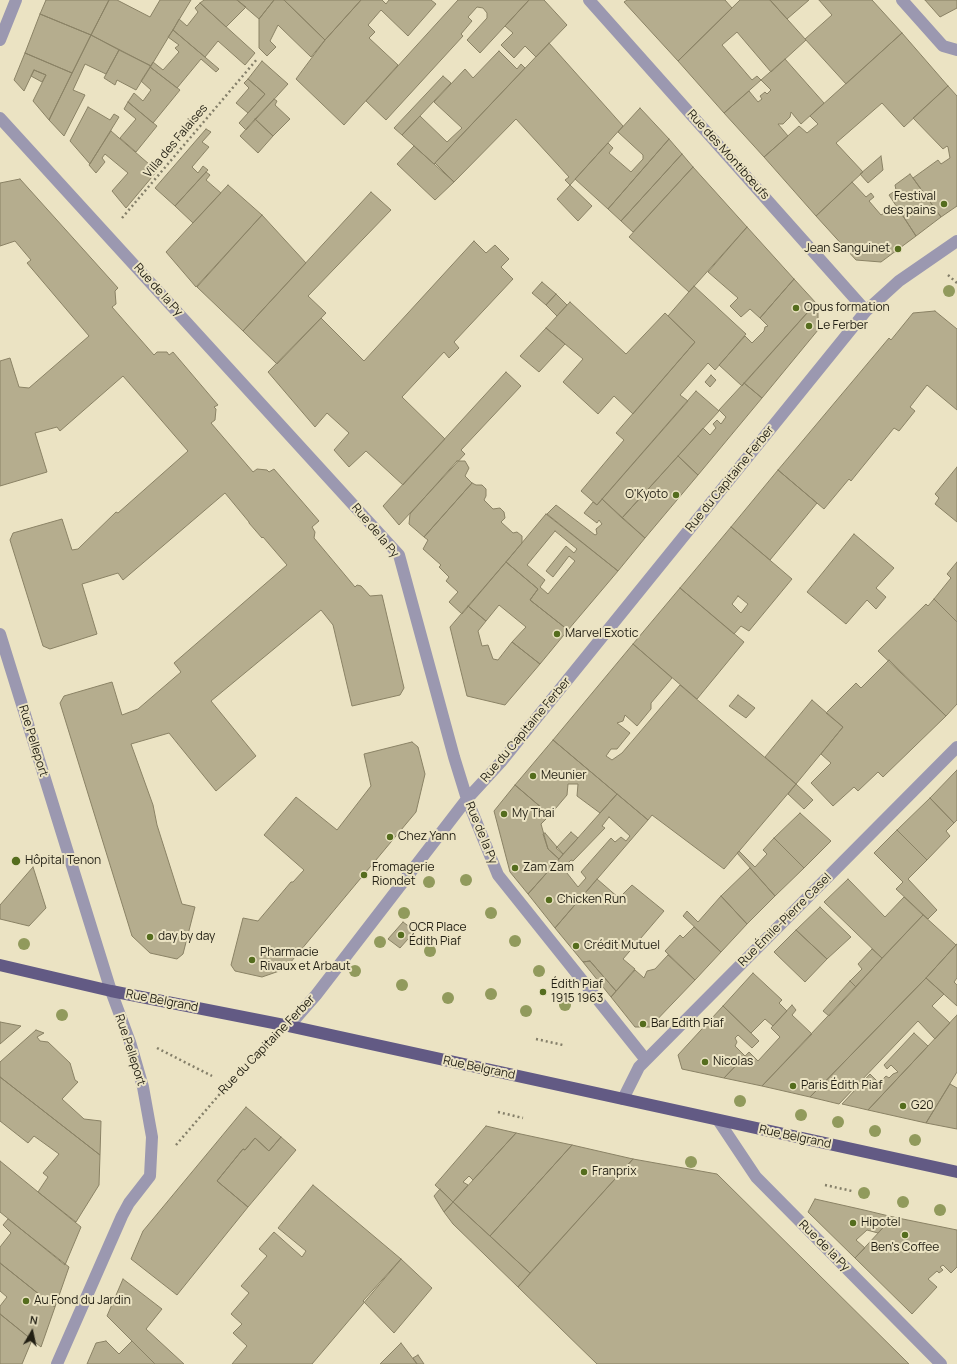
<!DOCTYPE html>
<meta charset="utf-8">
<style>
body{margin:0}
#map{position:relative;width:957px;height:1364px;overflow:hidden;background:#ebe3c3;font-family:Manrope,sans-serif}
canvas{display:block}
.north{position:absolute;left:12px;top:1312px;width:40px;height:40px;-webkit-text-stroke:3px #ebe3c3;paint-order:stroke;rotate:9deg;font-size:11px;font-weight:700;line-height:16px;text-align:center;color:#221f13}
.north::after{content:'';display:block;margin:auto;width:14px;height:18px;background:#221f13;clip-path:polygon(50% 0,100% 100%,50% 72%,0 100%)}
</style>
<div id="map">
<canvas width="957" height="1364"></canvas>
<div class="north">N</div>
</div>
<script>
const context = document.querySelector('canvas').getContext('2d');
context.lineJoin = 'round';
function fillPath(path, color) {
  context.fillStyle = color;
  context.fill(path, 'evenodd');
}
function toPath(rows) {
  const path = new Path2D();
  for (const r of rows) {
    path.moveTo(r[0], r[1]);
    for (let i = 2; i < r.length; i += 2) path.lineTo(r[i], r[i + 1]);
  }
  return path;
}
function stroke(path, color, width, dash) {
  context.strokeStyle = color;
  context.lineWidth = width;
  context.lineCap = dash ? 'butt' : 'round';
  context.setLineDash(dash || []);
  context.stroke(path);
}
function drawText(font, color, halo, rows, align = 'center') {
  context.font = font + ' Manrope,sans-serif';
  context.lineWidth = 4;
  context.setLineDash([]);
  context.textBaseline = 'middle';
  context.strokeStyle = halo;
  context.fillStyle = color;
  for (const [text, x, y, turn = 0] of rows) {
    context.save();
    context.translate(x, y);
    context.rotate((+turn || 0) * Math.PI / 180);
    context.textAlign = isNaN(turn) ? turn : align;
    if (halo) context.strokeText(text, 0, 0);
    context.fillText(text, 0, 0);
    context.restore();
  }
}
const building = toPath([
 [46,0,109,0,91,35,40,14,46,0],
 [109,0,117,0,150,17,160,0,191,0,151,66,91,35,109,0],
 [204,0,237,0,246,7,226,27,200,3,204,0],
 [237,0,274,0,259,19,237,0],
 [274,0,284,0,325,40,311,57,278,25,270,41,276,47,267,56,259,48,259,19,274,0],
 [284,0,361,0,325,40,284,0],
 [361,0,382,0,386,4,389,0,431,0,436,4,408,36,381,10,368,25,375,32,369,38,398,65,344,125,296,79,325,40,361,0],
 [458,0,529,0,480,53,467,40,487,18,487,13,483,8,477,7,468,17,472,21,461,34,463,36,386,120,366,101,458,0],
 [529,0,544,0,567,25,536,57,525,46,514,58,501,45,513,33,505,26,529,0],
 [627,0,725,0,732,8,678,61,624,2,627,0],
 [740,0,770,0,806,40,771,72,737,32,722,45,752,80,757,76,761,80,724,113,678,61,740,0],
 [770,0,809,0,787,19,770,0],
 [819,0,872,0,902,33,846,84,805,39,832,15,819,0],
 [925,0,957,0,957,8,940,17,925,0],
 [200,3,255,53,245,65,218,41,205,57,173,30,179,19,187,26,198,12,195,8,200,3],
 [40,14,91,35,72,73,25,53,40,14],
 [173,30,219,69,216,72,201,59,177,88,150,67,153,62,163,70,179,52,175,48,179,45,168,37,173,30],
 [902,33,948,86,904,127,882,103,836,143,863,172,816,216,764,157,799,126,807,133,818,124,810,116,902,33],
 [91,35,119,50,106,74,85,64,73,90,85,95,64,136,49,120,91,35],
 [549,43,623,126,570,185,565,180,569,177,516,119,454,182,435,163,549,43],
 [119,50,151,66,136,90,117,80,115,85,104,78,119,50],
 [499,51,517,69,521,64,525,68,434,164,402,135,420,116,447,142,462,128,434,102,465,69,473,78,499,51],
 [25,53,72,73,49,120,33,101,46,75,34,70,24,91,14,80,25,53],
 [785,59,824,103,801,124,791,112,790,117,783,124,778,124,788,136,764,157,724,113,749,91,758,102,762,99,760,96,765,92,767,94,771,90,761,80,785,59],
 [262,61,288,84,246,130,239,123,265,94,248,79,262,61],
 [150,67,180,90,153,123,128,102,134,93,143,101,151,90,141,81,150,67],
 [34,70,46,75,42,82,31,76,34,70],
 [443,76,451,83,402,135,394,128,443,76],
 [248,79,265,94,248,113,236,103,249,88,244,83,248,79],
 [948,86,957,96,957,206,941,217,913,178,938,160,941,164,950,158,948,147,947,146,943,149,913,118,948,86],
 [274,99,277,101,275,105,290,119,273,136,255,119,274,99],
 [128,102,157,126,136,152,120,138,136,119,124,109,128,102],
 [88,107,110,120,114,114,119,117,90,164,70,141,88,107],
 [640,108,669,139,608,209,575,179,608,143,613,148,609,153,631,172,643,159,643,155,618,132,640,108],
 [255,119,273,136,258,153,240,136,255,119],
 [206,129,211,132,202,142,209,147,192,167,198,173,203,166,208,170,175,206,155,188,206,129],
 [111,131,157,171,126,208,112,191,128,173,105,154,102,158,105,162,96,173,89,165,111,131],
 [669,139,682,154,621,221,608,209,669,139],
 [414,146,454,182,435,200,397,164,414,146],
 [682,154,693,167,633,232,621,221,682,154],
 [881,156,883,170,868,183,860,174,881,156],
 [693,167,747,227,689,292,629,237,693,167],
 [206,172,210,175,206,180,221,193,193,223,175,206,206,172],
 [910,174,941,217,916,236,889,195,896,190,895,185,910,174],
 [20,179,118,288,115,291,116,304,112,307,154,355,157,352,167,352,169,355,173,352,218,405,214,407,216,409,215,420,211,423,253,472,257,469,267,470,269,472,274,469,319,521,312,527,315,532,314,538,355,587,357,585,361,586,370,596,382,595,404,688,400,695,352,706,333,625,321,610,211,701,256,756,216,791,169,733,131,744,153,805,157,825,182,904,195,907,183,954,177,959,150,953,132,936,60,703,64,696,112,682,122,715,138,709,181,672,174,663,287,565,263,537,262,538,249,523,249,522,225,493,123,580,118,573,82,584,97,634,50,649,43,646,10,540,13,533,62,519,72,550,78,549,116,512,118,513,188,451,123,376,60,431,57,427,35,433,47,472,0,486,0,361,10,358,19,387,29,388,89,336,27,263,31,260,15,241,0,246,0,183,20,179],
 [852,182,866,197,871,193,874,197,869,201,881,215,896,205,916,236,881,262,856,260,816,216,852,182],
 [228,185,262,215,196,287,166,252,228,185],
 [570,185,592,206,578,221,557,199,570,185],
 [371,192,391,210,308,296,326,313,277,364,243,331,371,192],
 [262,215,306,263,243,331,197,287,262,215],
 [747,227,794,279,760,318,750,309,741,317,730,306,738,298,708,272,747,227],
 [474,241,486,253,495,245,509,259,501,267,513,279,454,342,459,348,449,358,444,352,402,397,445,439,403,485,366,451,349,467,334,450,349,433,327,413,315,427,268,372,321,318,364,361,474,241],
 [794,279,816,303,742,386,719,365,745,336,752,343,764,331,765,327,768,326,760,318,794,279],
 [542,282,556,294,546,305,532,293,542,282],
 [694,286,746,334,715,370,708,363,680,395,688,401,597,505,581,491,624,440,616,433,695,342,668,316,694,286],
 [556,294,567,305,557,316,546,305,556,294],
 [570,302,626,354,665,313,695,342,633,414,614,396,598,414,563,382,583,359,546,328,570,302],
 [816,303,818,306,818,330,762,398,744,383,816,303],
 [935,311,957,329,957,410,927,385,910,407,915,411,899,431,894,428,851,481,849,479,824,509,778,470,889,338,891,340,913,313,935,311],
 [546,328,565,344,539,372,520,356,546,328],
 [506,372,521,386,461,450,465,454,399,525,383,506,506,372],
 [711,375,716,380,710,387,705,382,711,375],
 [744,383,762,398,698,475,678,456,703,428,710,435,716,428,713,424,717,420,721,424,726,417,719,410,744,383],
 [696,391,719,411,622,518,602,499,696,391],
 [678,456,698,475,645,538,622,518,678,456],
 [457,461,465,461,469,468,465,476,472,483,424,537,409,524,410,514,457,461],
 [957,467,957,522,935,504,939,498,935,494,957,467],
 [778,470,817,503,770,560,731,527,778,470],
 [472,483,476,485,482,485,486,489,486,496,484,500,493,509,500,508,504,512,505,518,501,522,513,533,517,532,522,536,522,543,462,614,449,602,458,592,446,581,449,577,439,567,441,565,423,549,428,540,424,537,472,483],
 [602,499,645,538,618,571,547,514,556,505,595,535,597,534,596,529,602,524,599,520,597,523,584,513,593,502,597,505,602,499],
 [546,514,618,571,568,630,530,600,538,589,506,562,546,514],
 [555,531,577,549,574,553,566,546,546,571,553,577,569,556,575,561,548,594,540,587,545,580,527,565,555,531],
 [731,527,792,579,749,631,741,626,734,634,680,588,731,527],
 [738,596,748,604,741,613,732,604,738,596],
 [854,534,894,568,876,588,886,597,876,609,867,600,846,624,807,592,854,534],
 [506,562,538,589,530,600,568,630,540,664,512,642,526,627,499,605,486,621,468,606,506,562],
 [957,562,957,622,934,599,951,578,947,574,957,562],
 [680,588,744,642,697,699,633,644,680,588],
 [934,599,957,622,957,704,946,716,878,651,926,604,928,606,934,599],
 [468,606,486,621,478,631,482,646,488,645,493,659,498,660,512,642,540,664,505,705,467,696,450,627,468,606],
 [633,644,672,678,651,703,651,709,637,726,625,715,623,721,617,723,630,733,617,749,611,749,606,756,612,760,622,753,680,685,796,784,724,869,652,815,648,820,553,740,633,644],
 [889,660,946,716,883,777,878,772,858,791,854,787,833,806,811,783,831,763,821,754,843,727,826,713,856,683,861,688,889,660],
 [738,695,755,708,746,718,729,706,738,695],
 [812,700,843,727,796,784,765,757,812,700],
 [553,740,617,794,600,813,577,796,578,784,568,784,567,795,550,815,515,785,553,740],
 [412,742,418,747,425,774,416,812,285,969,262,977,235,971,231,965,243,918,258,921,291,882,293,882,304,870,264,835,296,797,337,830,371,786,364,754,412,742],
 [957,770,957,820,954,823,930,798,957,770],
 [796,784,813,800,804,809,788,794,796,784],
 [515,785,550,815,541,824,548,849,559,859,528,894,510,872,494,811,515,785],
 [617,794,648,820,555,928,528,894,617,794],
 [609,817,630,836,626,841,621,837,615,842,611,838,581,872,586,878,578,887,563,868,571,860,573,861,605,828,602,826,609,817],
 [930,798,954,823,946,831,950,836,927,860,897,830,930,798],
 [800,813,831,841,804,868,774,838,800,813],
 [897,830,927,860,908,879,937,910,928,919,896,889,903,882,874,853,897,830],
 [571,832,578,838,563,854,556,848,571,832],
 [545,833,563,854,559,859,548,849,543,834,545,833],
 [774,838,804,868,775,896,737,853,739,851,755,867,767,854,763,850,774,838],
 [33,867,46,908,29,926,0,919,0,905,33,867],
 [750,868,775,896,747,924,721,896,750,868],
 [597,879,619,898,632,885,664,911,623,959,635,969,616,991,590,961,583,962,555,928,597,879],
 [848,879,885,917,904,897,923,915,882,958,824,902,848,879],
 [721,896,747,924,721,952,683,916,687,911,698,922,721,896],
 [820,907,851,937,827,959,796,930,820,907],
 [923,915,956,945,926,978,810,1097,762,1086,923,915],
 [403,922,415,931,400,948,388,939,403,922],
 [694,927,721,952,695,980,665,951,680,935,683,938,694,927],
 [796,930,827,959,805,982,774,952,796,930],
 [957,944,957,978,954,982,957,985,957,1006,926,978,957,944],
 [872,949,882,958,856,987,850,981,862,969,858,964,872,949],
 [668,955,695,980,650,1027,635,1027,611,997,635,970,644,978,647,971,655,969,668,955],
 [590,961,616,991,611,997,583,962,590,961],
 [753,973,782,1000,779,1003,787,1011,773,1026,765,1019,751,1033,723,1006,753,973],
 [926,978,944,994,932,1006,950,1023,935,1039,918,1021,839,1104,810,1097,926,978],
 [850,981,856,987,829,1016,823,1011,850,981],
 [792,1005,796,1010,792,1015,812,1034,762,1086,724,1078,749,1052,758,1061,780,1037,771,1028,792,1005],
 [723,1006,759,1041,752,1048,738,1035,735,1038,737,1042,735,1046,745,1056,724,1078,682,1069,678,1055,723,1006],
 [957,1015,957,1072,926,1123,868,1110,957,1015],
 [0,1022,21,1026,0,1044,0,1022],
 [36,1030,44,1033,37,1037,40,1041,48,1042,70,1063,75,1080,78,1082,62,1099,84,1119,101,1121,100,1155,0,1077,0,1062,36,1030],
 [914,1033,928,1046,868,1110,842,1104,870,1074,879,1083,886,1076,889,1078,893,1074,898,1072,891,1065,887,1069,884,1065,914,1033],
 [0,1077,100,1155,99,1185,76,1222,38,1192,48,1177,43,1173,59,1154,34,1136,28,1143,0,1121,0,1077],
 [950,1084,957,1088,957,1129,926,1123,950,1084],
 [246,1107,281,1137,269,1151,255,1138,245,1150,243,1149,217,1181,248,1207,177,1295,131,1259,143,1231,246,1107],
 [486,1126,516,1133,473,1180,469,1176,463,1182,468,1185,453,1202,435,1185,486,1126],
 [516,1133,572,1145,490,1236,453,1202,516,1133],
 [281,1137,296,1150,248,1207,217,1181,243,1149,245,1150,255,1138,269,1151,281,1137],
 [572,1145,633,1159,530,1273,490,1236,572,1145],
 [633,1159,717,1174,909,1364,597,1364,518,1287,633,1159],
 [0,1161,81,1227,65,1265,0,1212,0,1161],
 [313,1185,401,1259,312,1364,232,1364,247,1346,233,1333,242,1324,231,1314,249,1293,241,1286,267,1256,259,1249,274,1232,302,1257,306,1251,278,1228,313,1185],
 [440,1189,453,1202,444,1212,434,1196,440,1189],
 [815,1199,864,1210,893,1217,878,1233,867,1230,856,1240,865,1248,855,1258,808,1212,815,1199],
 [453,1202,530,1273,518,1287,453,1224,444,1212,453,1202],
 [893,1217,957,1230,957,1267,951,1273,943,1265,940,1267,943,1270,939,1273,937,1271,928,1279,937,1287,912,1314,855,1258,893,1217],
 [8,1219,69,1267,55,1307,0,1263,0,1247,11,1233,3,1225,8,1219],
 [401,1259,432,1288,394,1333,363,1301,401,1259],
 [0,1263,55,1307,41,1347,0,1314,0,1306,7,1297,0,1291,0,1263],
 [123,1279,162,1309,146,1329,184,1364,155,1364,107,1316,123,1279],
 [0,1314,32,1340,22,1364,0,1364,0,1314],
 [106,1341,119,1354,132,1341,155,1364,87,1364,96,1343,106,1341],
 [401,1343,417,1364,380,1364,401,1343],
 [418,1355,424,1364,417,1364,413,1358,418,1355]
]);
fillPath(building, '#b5ad8e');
stroke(building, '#8a8265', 1);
stroke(toPath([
 [122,218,258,58],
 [948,275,957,283],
 [536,1039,563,1045],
 [157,1048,212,1076],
 [498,1112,523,1118],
 [176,1145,231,1081,267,1045],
 [825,1185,852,1191]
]), '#847f69', 2.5, [2, 3]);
stroke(toPath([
 [589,0,866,311],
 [902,0,943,46,957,50],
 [0,40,16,0],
 [0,118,399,555,454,757,467,799,498,875,646,1060],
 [0,634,111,991,130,1042,143,1087,152,1137,150,1176,129,1203,122,1216,57,1364],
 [289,1026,316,995,467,799,501,762,866,311,899,281,957,241],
 [623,1099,639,1067,957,747],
 [718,1120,756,1177,941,1364]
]), '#9b98b0', 12);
stroke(toPath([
 [0,965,111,991,289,1026,957,1172]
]), '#625a84', 12);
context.fillStyle = '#919a5c';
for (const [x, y] of [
 [949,291],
 [466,880],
 [429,882],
 [404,913],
 [491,913],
 [515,941],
 [380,942],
 [24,944],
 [430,951],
 [355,971],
 [539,971],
 [402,985],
 [491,994],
 [448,998],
 [565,1005],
 [526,1011],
 [62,1015],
 [740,1101],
 [801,1115],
 [838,1122],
 [875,1131],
 [915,1140],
 [691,1162],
 [864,1193],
 [903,1202],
 [940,1210]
]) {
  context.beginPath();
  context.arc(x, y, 6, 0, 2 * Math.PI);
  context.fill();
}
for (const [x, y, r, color] of [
 [944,204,4,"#556d1e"],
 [898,249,4,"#556d1e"],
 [796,308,4,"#556d1e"],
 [809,326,4,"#556d1e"],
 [676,495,4,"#556d1e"],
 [557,634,4,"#556d1e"],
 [533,776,4,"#556d1e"],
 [504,814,4,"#556d1e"],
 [390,837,4,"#556d1e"],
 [16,861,5,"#556d1e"],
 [515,868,4,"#556d1e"],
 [364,875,4,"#556d1e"],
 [549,900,4,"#556d1e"],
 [401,935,4,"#556d1e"],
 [150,937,4,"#556d1e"],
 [576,946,4,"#556d1e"],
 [252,960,4,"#556d1e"],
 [543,992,4,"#556d1e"],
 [643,1024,4,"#556d1e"],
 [705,1062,4,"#556d1e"],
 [793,1086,4,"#556d1e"],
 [903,1106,4,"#556d1e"],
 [584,1172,4,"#556d1e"],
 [853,1223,4,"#556d1e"],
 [905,1235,4,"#556d1e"],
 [26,1301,4,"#556d1e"]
]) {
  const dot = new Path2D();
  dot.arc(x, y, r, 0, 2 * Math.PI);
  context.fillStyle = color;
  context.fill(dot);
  stroke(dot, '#ebe3c3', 1.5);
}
drawText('12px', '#221f13', '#ebe3c3', [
 ["Villa des Falaises",176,141,-50],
 ["Rue des Montibœufs",728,155,48],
 ["Rue de la Py",158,290,48],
 ["Rue du Capitaine Ferber",730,479,-51],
 ["Rue de la Py",375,531,50],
 ["Rue du Capitaine Ferber",526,730,-50],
 ["Rue Pelleport",33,741,73],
 ["Rue de la Py",481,833,68],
 ["Rue Émile-Pierre Casel",785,920,-45],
 ["Rue Belgrand",162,1001,11],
 ["Rue du Capitaine Ferber",267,1045,-46],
 ["Rue Pelleport",130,1050,72],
 ["Rue Belgrand",479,1068,12],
 ["Rue Belgrand",795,1137,12],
 ["Rue de la Py",824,1246,45]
]);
drawText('12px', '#221f13', '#ebe3c3', [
 ["Festival",936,197,"right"],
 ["des pains",936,211,"right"],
 ["Jean Sanguinet",890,249,"right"],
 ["Opus formation",804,308],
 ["Le Ferber",817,326],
 ["O'Kyoto",668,495,"right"],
 ["Marvel Exotic",565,634],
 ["Meunier",541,776],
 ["My Thai",512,814],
 ["Chez Yann",398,837],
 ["Hôpital Tenon",25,861],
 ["Fromagerie",372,868],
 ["Riondet",372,882],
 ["Zam Zam",523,868],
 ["Chicken Run",557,900],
 ["OCR Place",409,928],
 ["Édith Piaf",409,942],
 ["day by day",158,937],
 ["Crédit Mutuel",584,946],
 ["Pharmacie",260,953],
 ["Rivaux et Arbaut",260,967],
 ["Édith Piaf",551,985],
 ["1915 1963",551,999],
 ["Bar Edith Piaf",651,1024],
 ["Nicolas",713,1062],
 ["Paris Édith Piaf",801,1086],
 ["G20",911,1106],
 ["Franprix",592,1172],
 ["Hipotel",861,1223],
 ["Ben's Coffee",905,1248,"center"],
 ["Au Fond du Jardin",34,1301]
], 'left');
</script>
